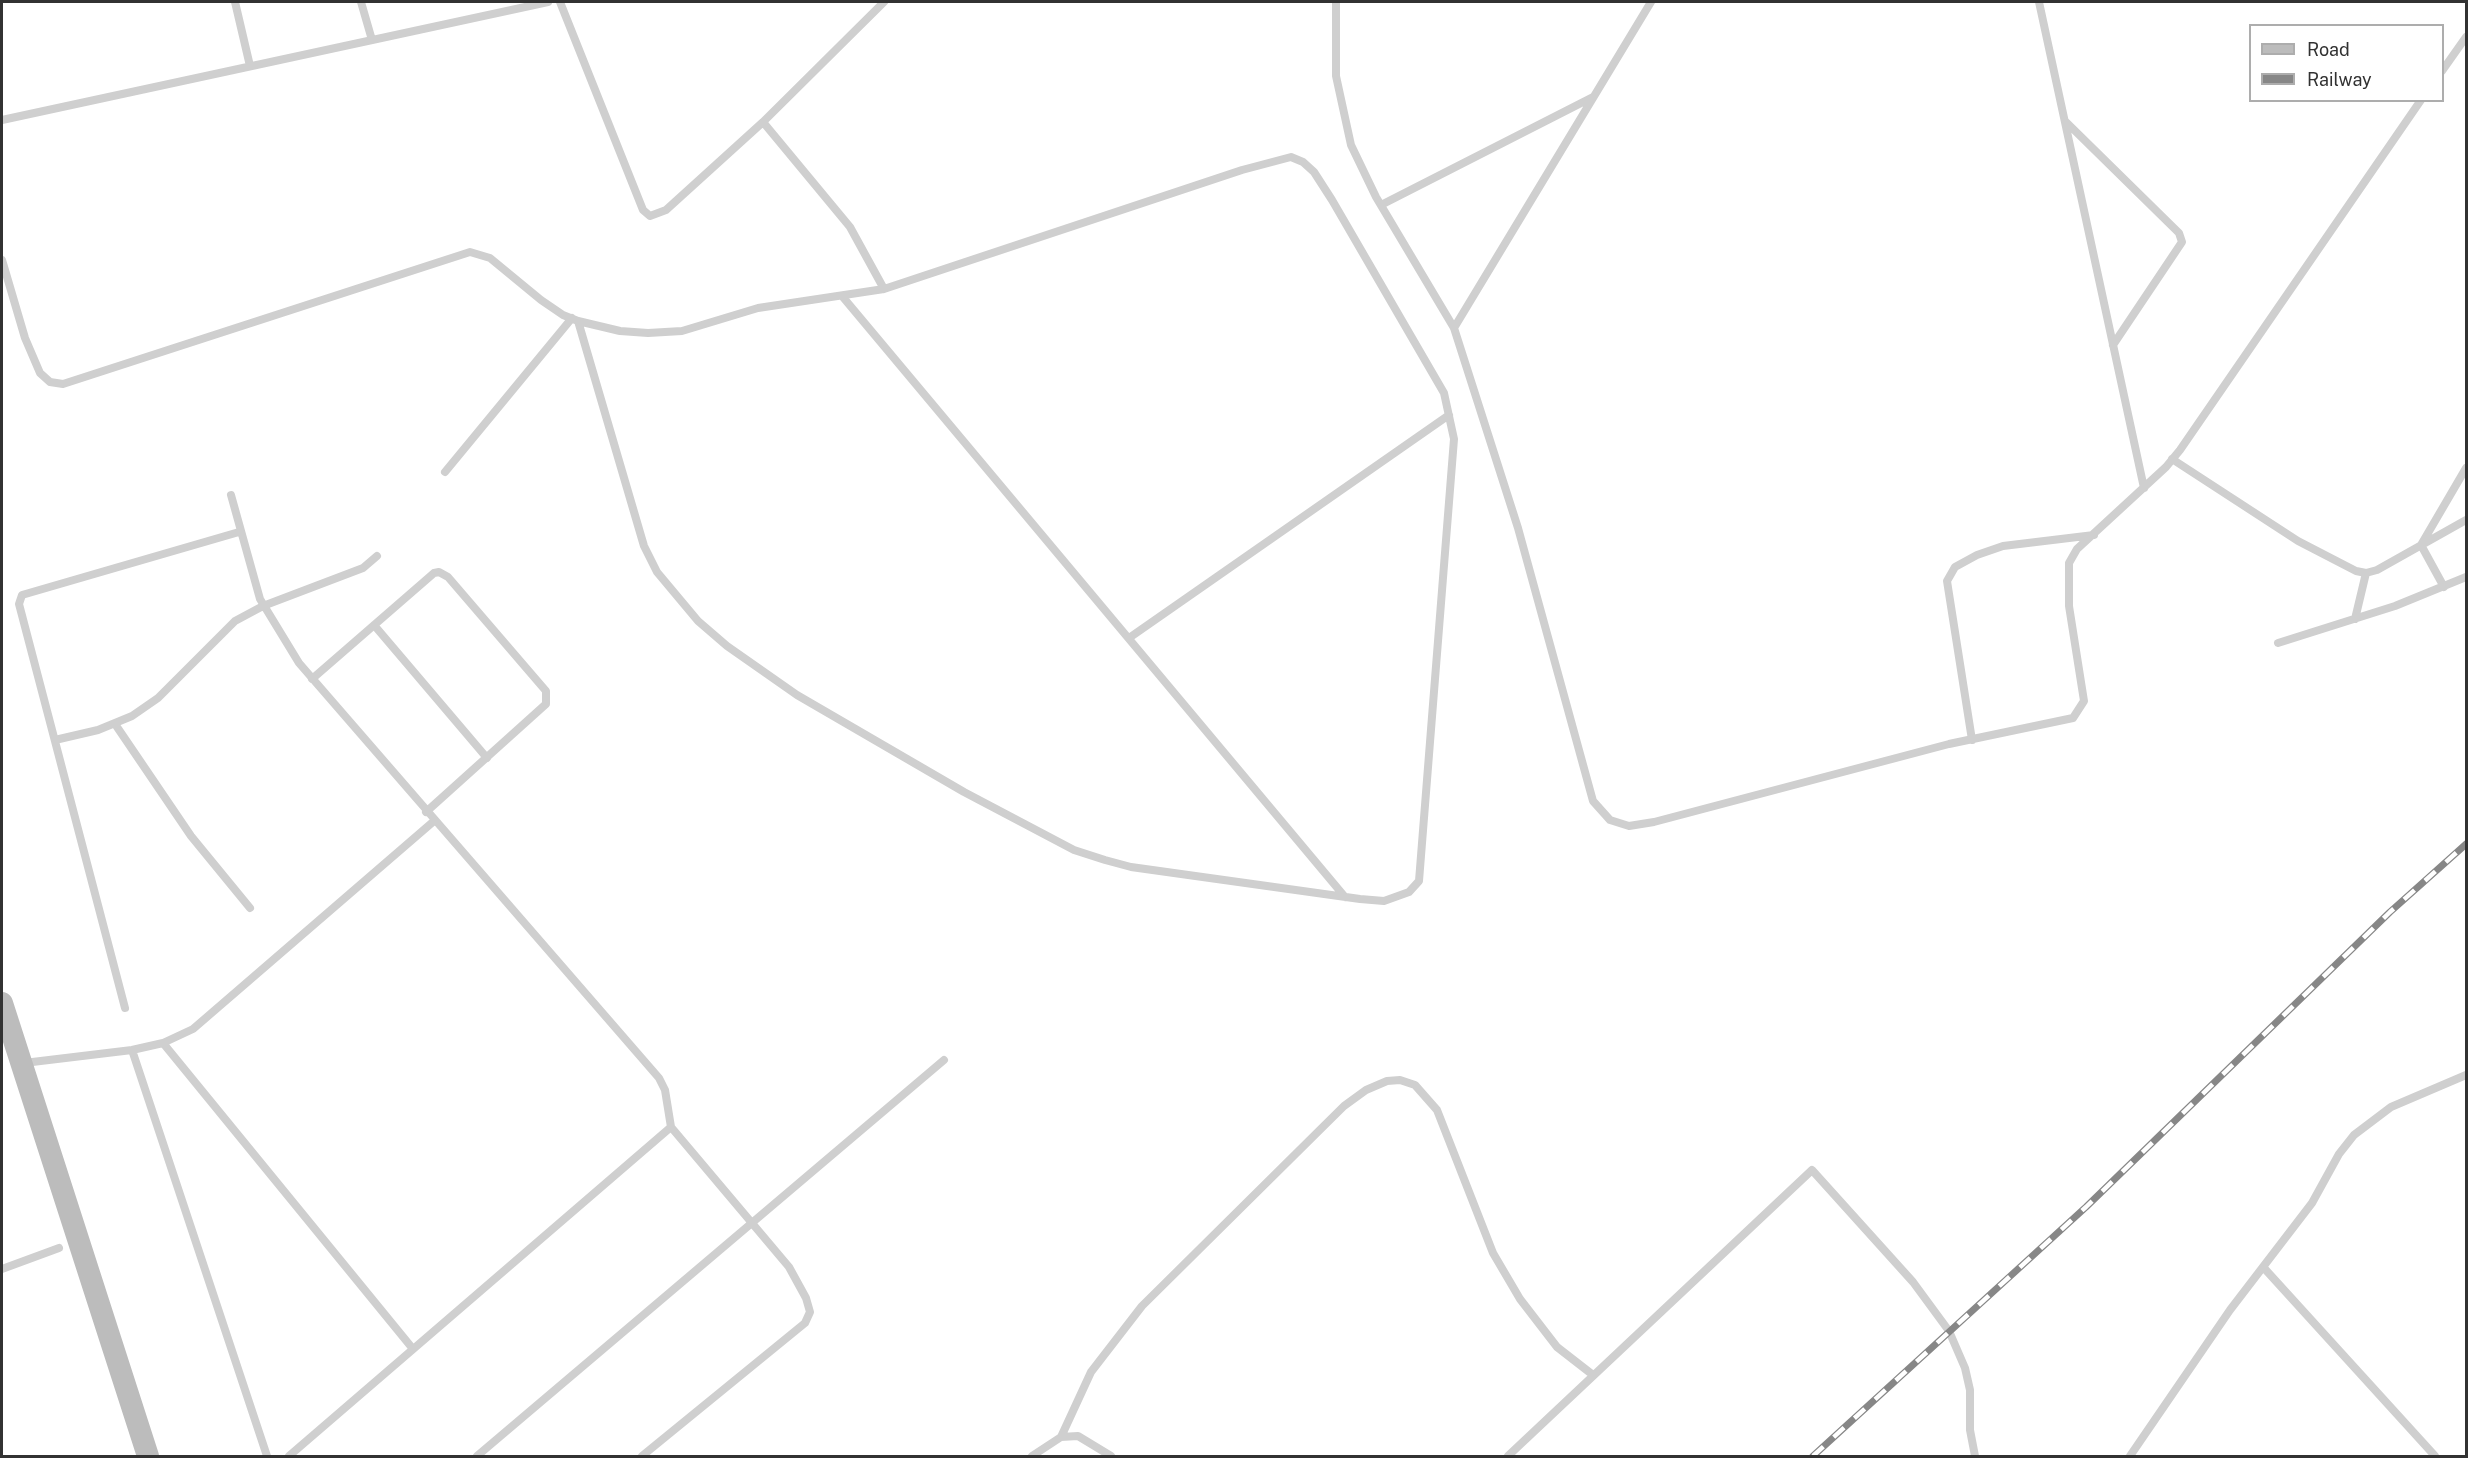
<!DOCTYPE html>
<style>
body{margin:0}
#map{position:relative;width:2468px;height:1458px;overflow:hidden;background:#fff;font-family:"Public Sans",sans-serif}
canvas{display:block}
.frame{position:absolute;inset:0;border:3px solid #323232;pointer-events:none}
.legend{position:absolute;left:2249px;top:24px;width:195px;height:78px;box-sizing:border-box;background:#fff;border:2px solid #adadad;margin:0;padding:8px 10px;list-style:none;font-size:18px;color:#323232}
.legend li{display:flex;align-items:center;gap:12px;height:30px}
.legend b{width:30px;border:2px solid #adadad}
</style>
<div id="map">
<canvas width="2468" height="1458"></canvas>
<div class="frame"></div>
<ul class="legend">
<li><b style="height:8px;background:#bcbcbc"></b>Road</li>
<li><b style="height:8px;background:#878787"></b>Railway</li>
</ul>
</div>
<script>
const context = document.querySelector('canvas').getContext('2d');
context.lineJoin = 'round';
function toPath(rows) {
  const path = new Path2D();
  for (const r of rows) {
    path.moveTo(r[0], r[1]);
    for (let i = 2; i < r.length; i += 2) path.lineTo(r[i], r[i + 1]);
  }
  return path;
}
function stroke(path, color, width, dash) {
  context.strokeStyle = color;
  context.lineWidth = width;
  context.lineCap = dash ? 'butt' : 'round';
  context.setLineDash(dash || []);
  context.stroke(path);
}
stroke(toPath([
 [235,2,250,66],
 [361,2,372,40],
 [560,2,643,210,650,216,666,210,763,122,884,2],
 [1336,2,1336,76,1351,145,1376,197,1454,328,1518,528,1593,801,1610,820,1629,826,1654,822,1949,744,2073,718,2084,701,2069,606,2069,563,2077,549,2166,467,2180,450,2421,100],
 [2039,2,2144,488],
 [2442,71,2466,37],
 [2,120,548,2],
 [2065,121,2179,233,2182,242,2113,345],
 [763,122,850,227,884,289],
 [1381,205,1593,97],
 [2,260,25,338,40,373,50,382,63,384,470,252,490,258,541,300,563,315,578,321,620,331,648,333,682,331,758,308,884,289,1242,170,1291,157,1303,162,1314,172,1332,200,1444,393,1454,439,1419,881,1409,892,1384,901,1360,899,1131,867,1105,860,1074,850,964,792,797,695,727,646,698,621,657,572,644,546,578,321],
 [842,296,1345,897],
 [1454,328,1651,2],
 [2172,459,2298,541,2356,571,2366,573,2377,570,2466,520],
 [445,472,572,318],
 [231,495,260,599,299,663,659,1078,665,1090,671,1127,789,1267,806,1298,810,1312,805,1323,642,1456],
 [2444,587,2421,545,2466,468],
 [2355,619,2366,573],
 [374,625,487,758],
 [1129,638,1449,415],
 [2278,643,2395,606,2466,577],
 [312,679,434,573,439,572,448,577,546,691,546,704,426,812],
 [115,724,191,836,250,908],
 [55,740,98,730,132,716,158,698,235,621,263,606,363,568,377,556],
 [1972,740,1947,581,1955,567,1977,555,2003,546,2094,535],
 [125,1008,19,604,22,595,239,532],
 [163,1043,413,1349],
 [132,1050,267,1456],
 [24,1063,132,1050,163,1043,193,1029,434,821],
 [2264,1268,2435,1456],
 [2,1269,59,1248],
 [1061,1437,1091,1372,1142,1306,1344,1106,1366,1090,1387,1081,1400,1080,1415,1085,1437,1110,1493,1253,1520,1299,1557,1347,1593,1375],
 [289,1456,671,1127],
 [477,1456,944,1060],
 [1032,1456,1061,1437,1078,1436,1111,1456],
 [1508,1456,1812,1170,1913,1282,1949,1331,1965,1368,1970,1390,1970,1430,1975,1456],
 [2130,1456,2230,1310,2312,1203,2339,1154,2354,1135,2391,1107,2466,1075]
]), '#cfcfcf', 8);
stroke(toPath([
 [2,1003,148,1456]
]), '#bcbcbc', 22);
const rail = toPath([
 [1813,1456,2086,1207,2390,912,2466,844]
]);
stroke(rail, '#878787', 7);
stroke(rail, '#fff', 4.5, [14]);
</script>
